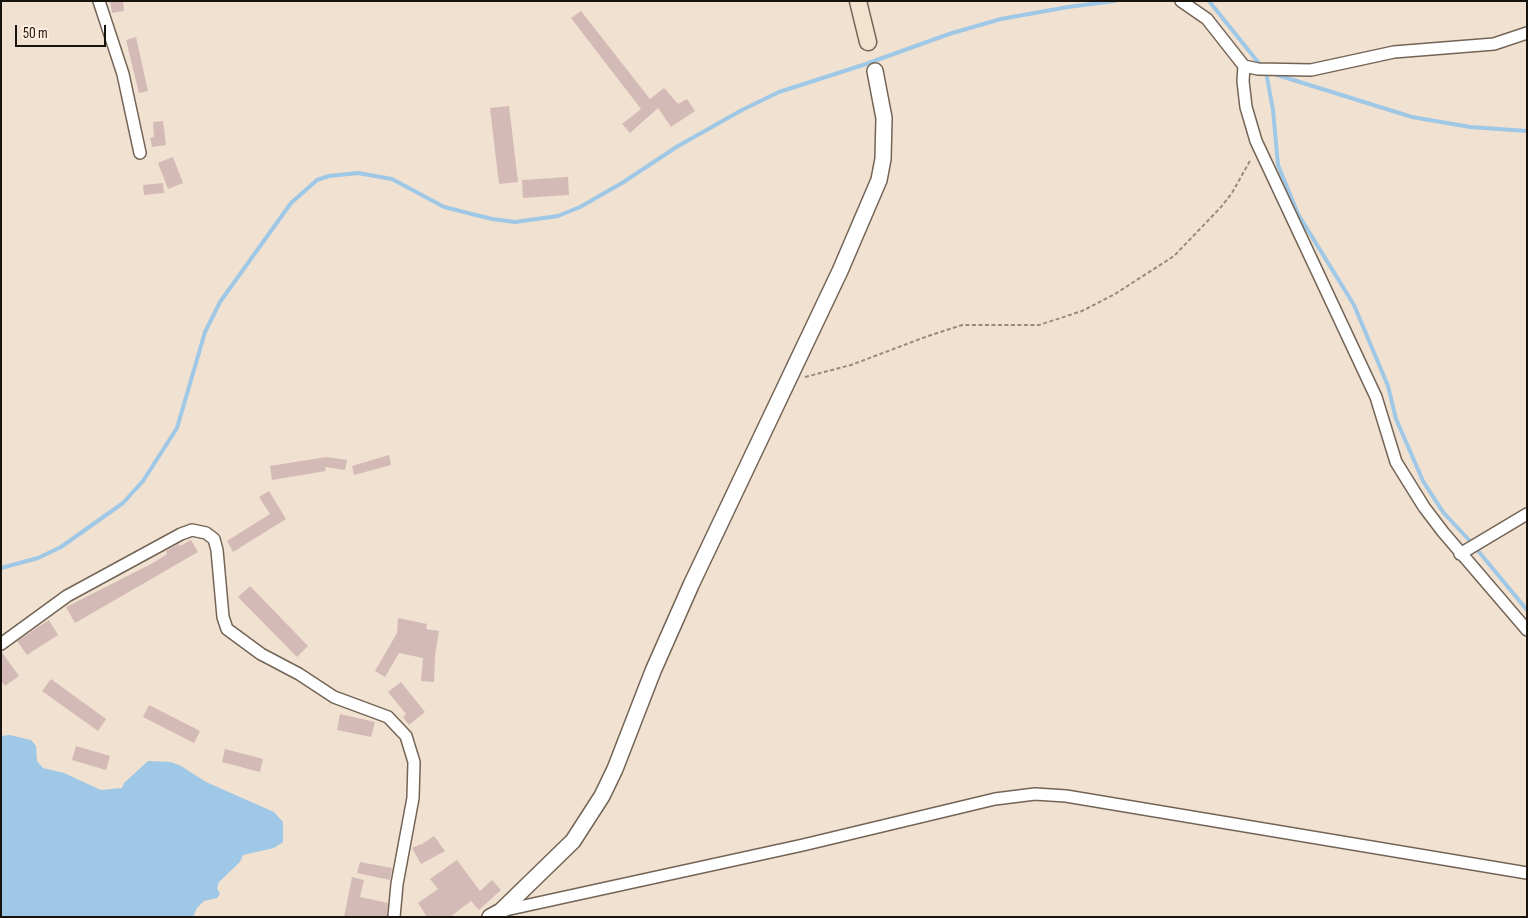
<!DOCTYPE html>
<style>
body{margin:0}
#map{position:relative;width:1528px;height:918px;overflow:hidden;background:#f1e1d0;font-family:"Sofia Sans Condensed",sans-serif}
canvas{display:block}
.frame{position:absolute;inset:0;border:2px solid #18130d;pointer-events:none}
.scale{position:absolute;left:15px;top:25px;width:91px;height:22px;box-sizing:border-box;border:2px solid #18130d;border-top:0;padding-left:6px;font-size:15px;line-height:18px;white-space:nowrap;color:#18130d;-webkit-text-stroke:4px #fed;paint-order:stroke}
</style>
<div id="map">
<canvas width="1528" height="918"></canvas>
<div class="frame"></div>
<div class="scale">50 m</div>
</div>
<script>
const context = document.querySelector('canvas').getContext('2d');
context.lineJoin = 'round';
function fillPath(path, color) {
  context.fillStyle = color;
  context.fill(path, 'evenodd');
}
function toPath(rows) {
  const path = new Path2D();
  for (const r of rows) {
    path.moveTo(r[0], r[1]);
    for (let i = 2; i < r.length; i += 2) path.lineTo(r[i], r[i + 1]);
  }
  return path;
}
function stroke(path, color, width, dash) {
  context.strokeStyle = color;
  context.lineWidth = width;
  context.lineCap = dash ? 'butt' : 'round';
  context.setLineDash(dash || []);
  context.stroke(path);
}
fillPath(toPath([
 [10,735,31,740,36,746,37,761,43,768,64,773,101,790,122,788,124,783,148,761,171,762,181,766,206,782,274,812,283,822,283,842,274,848,243,855,240,862,219,882,217,888,220,894,217,898,204,901,197,908,193,917,1,917,1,736]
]), '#9fc8e7');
stroke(toPath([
 [1209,1,1266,72,1273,110,1278,165,1298,214,1354,305,1388,386,1396,419,1423,481,1443,512,1470,541,1527,610],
 [1274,74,1412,117,1470,127,1527,131],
 [1,568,38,558,61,547,123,503,143,481,177,428,205,332,220,302,291,203,317,180,329,176,358,173,392,179,444,207,492,219,515,222,558,216,580,207,622,183,678,146,742,110,779,92,863,65,949,34,1001,19,1068,7,1115,1]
]), '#9fc8e7', 4);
fillPath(toPath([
 [110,1,123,1,124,11,112,13],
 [581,11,650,99,664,88,678,104,687,99,695,111,671,127,658,108,630,133,622,124,641,109,571,18],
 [136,37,148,91,139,93,126,40],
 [509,106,518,182,499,184,490,108],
 [163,121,166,145,152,147,150,138,154,137,153,122],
 [173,157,183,183,168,189,158,163],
 [568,177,569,195,523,198,522,180],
 [163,183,164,193,144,195,143,185],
 [389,455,391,465,354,475,352,466],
 [326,457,347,460,345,470,325,467,326,471,272,480,270,466],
 [269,491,286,519,233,552,227,541,270,514,259,497],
 [191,540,198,552,75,623,66,607,153,563,167,554,166,551,179,544,180,546],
 [250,586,308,646,297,657,238,597],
 [398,618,427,624,426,629,439,631,435,656,434,682,421,681,423,658,399,653,385,677,375,671,397,633],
 [49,620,58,635,27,655,17,641],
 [1,651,19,676,5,686,1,680],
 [51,679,106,719,98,731,42,691],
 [401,682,425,712,409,725,403,717,406,714,388,692],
 [149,705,200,731,194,743,143,717],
 [340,714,375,722,371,737,337,730],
 [76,746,110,756,106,770,72,760],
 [225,749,263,759,260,772,222,762],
 [434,836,445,851,421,864,412,848,421,844,421,845],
 [457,860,480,891,492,880,501,890,479,910,471,901,450,917,427,917,418,903,438,889,430,879],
 [360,862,392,868,390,880,357,873],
 [352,877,364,880,360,897,388,903,387,917,344,917]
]), '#d3bab6');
const minor = toPath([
 [99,1,123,74,140,153],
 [1181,1,1207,19,1244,66,1258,69,1311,70,1394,52,1494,44,1527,33],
 [1244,66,1243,81,1246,107,1256,141,1376,397,1396,462,1424,507,1443,532,1527,630],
 [1460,554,1527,514],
 [1,644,67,596,181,534,192,530,206,533,214,539,217,550,223,617,227,629,261,654,299,674,334,697,388,717,406,736,414,762,413,798,397,884,394,917],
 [501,911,803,845,995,799,1035,794,1066,796,1527,873]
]);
const tertiary = toPath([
 [490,917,501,911,573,841,602,796,615,769,653,671,691,585,840,271,879,180,883,159,884,118,875,71]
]);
const secondary = toPath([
 [858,1,868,42]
]);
stroke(minor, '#736456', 14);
stroke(tertiary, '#736456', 18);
stroke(secondary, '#736456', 19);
stroke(toPath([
 [805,377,851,365,928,336,962,325,1039,325,1082,311,1115,294,1174,256,1221,207,1232,193,1251,159]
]), '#978b7f', 2, [4, 2.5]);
stroke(minor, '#fff', 11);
stroke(tertiary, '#fff', 15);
stroke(secondary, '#f2e3ce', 16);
</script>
